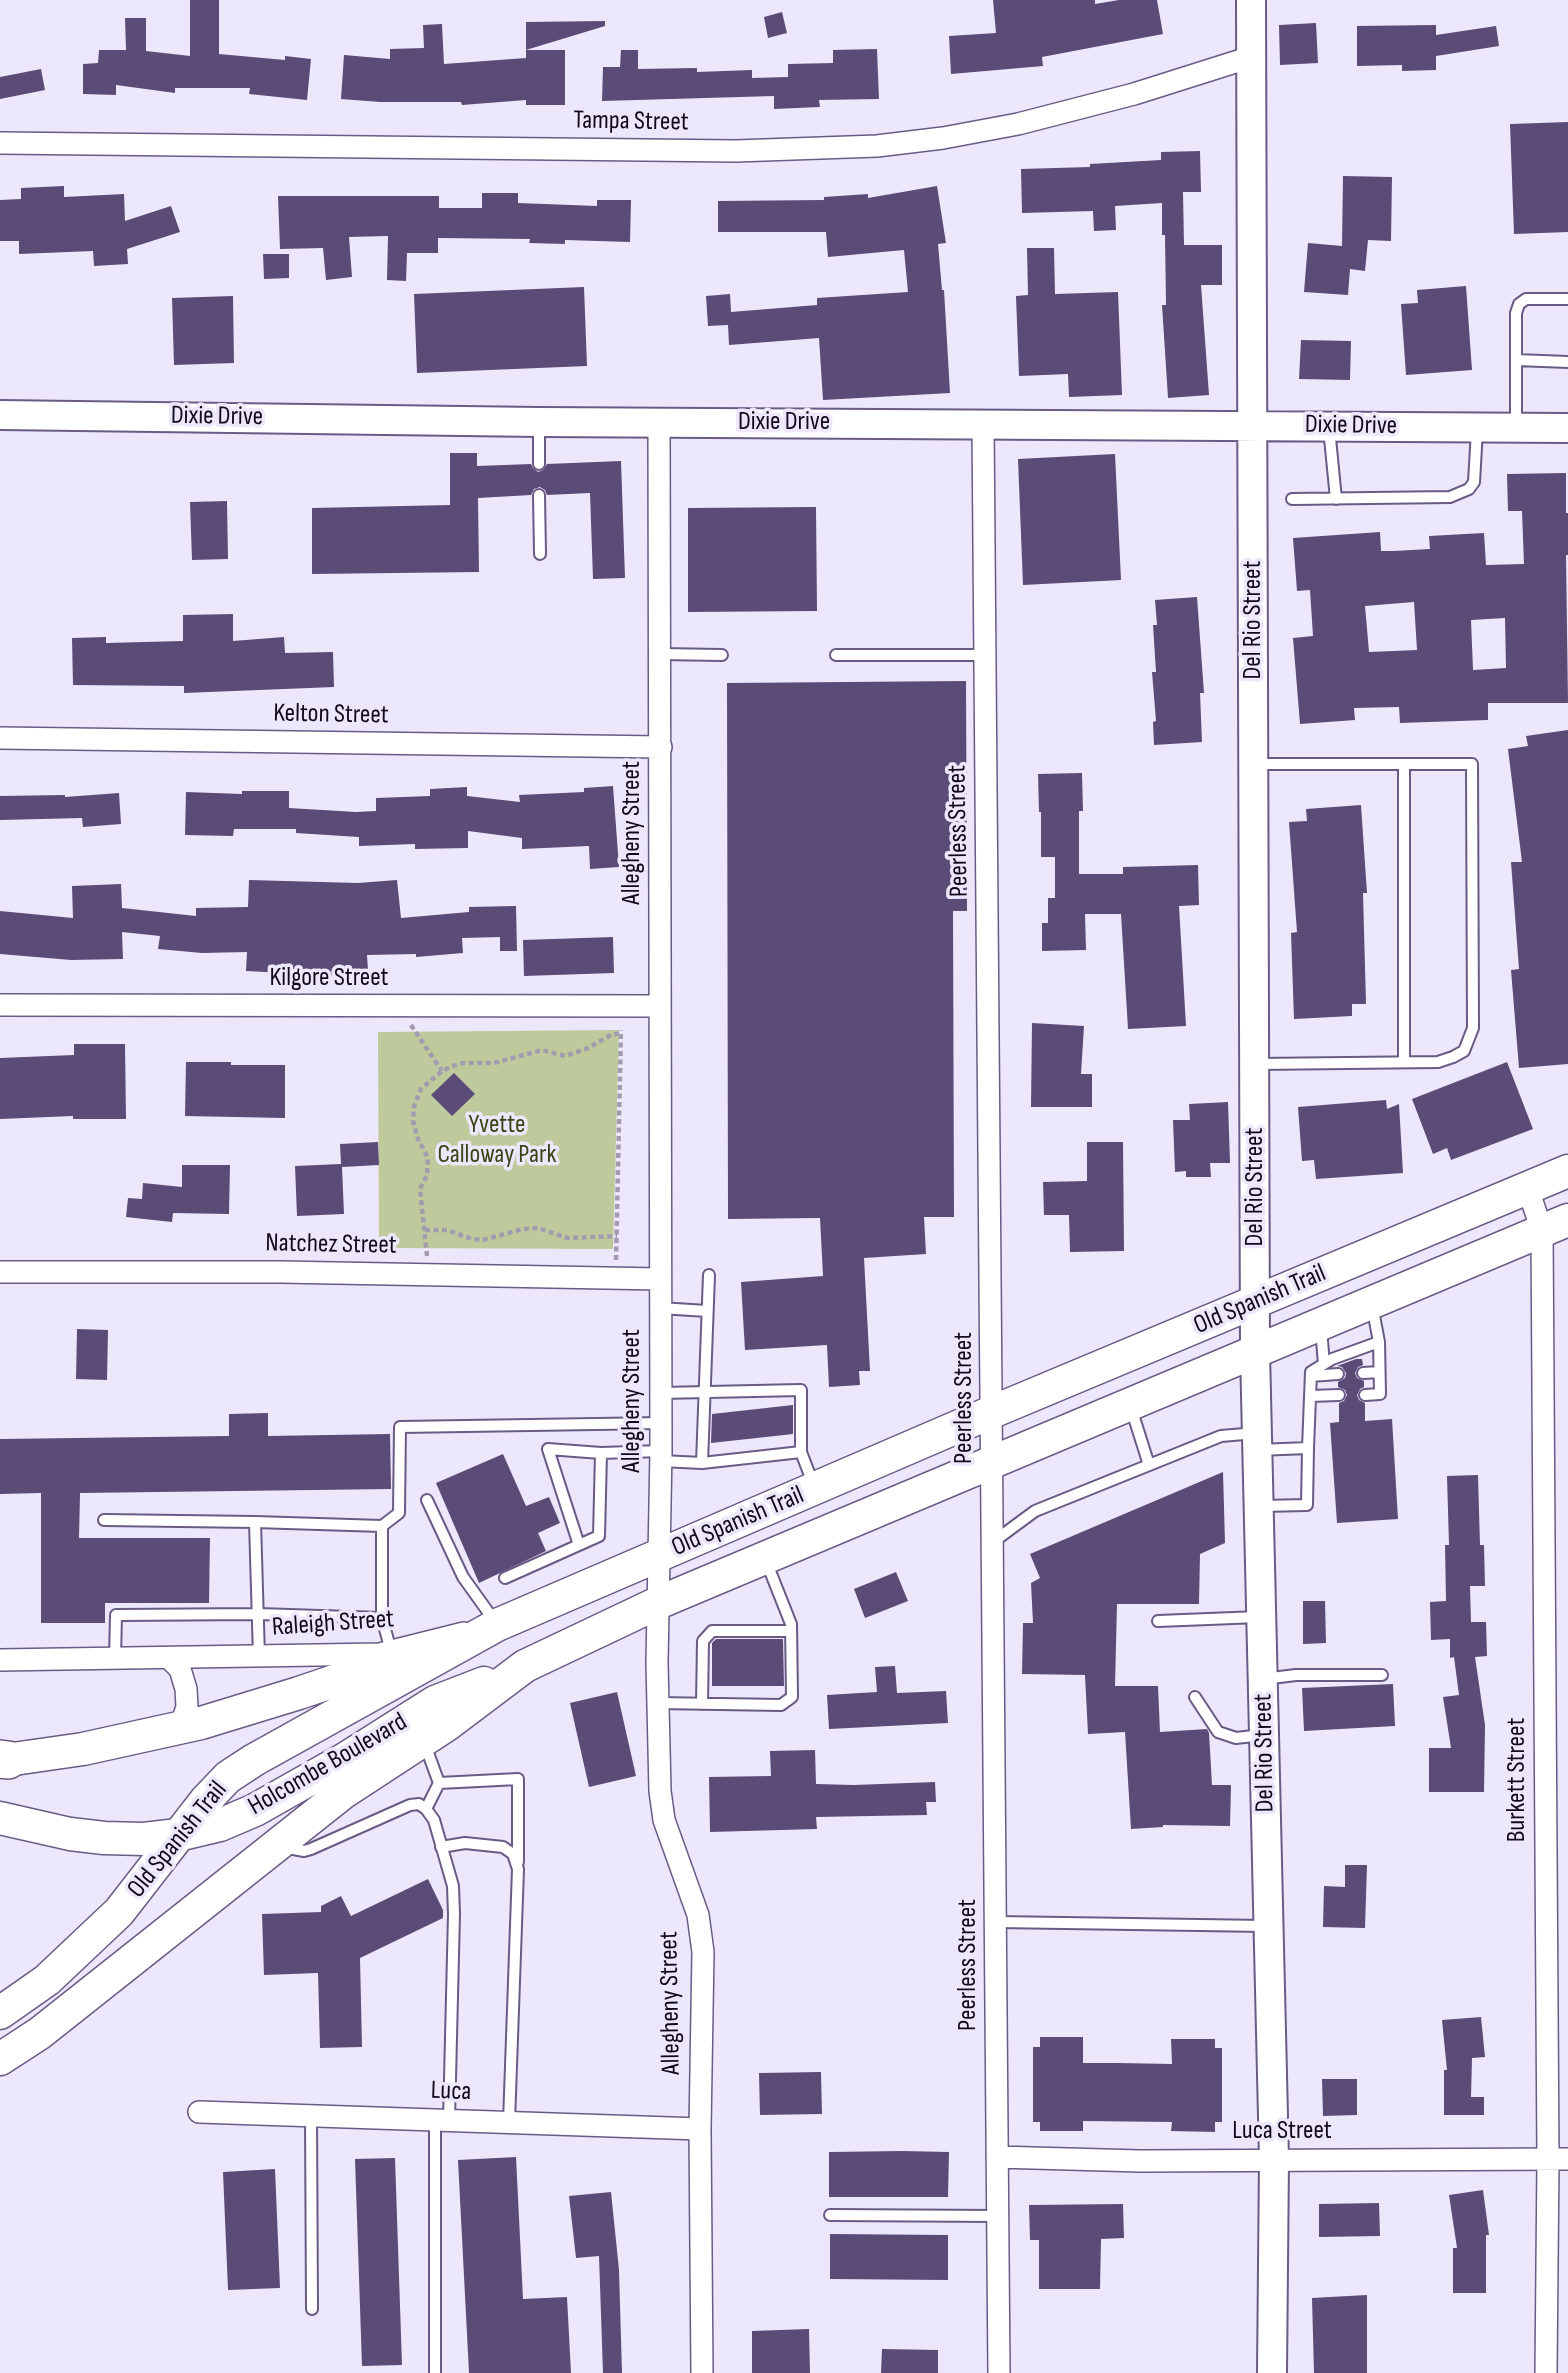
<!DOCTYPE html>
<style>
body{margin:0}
canvas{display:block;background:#ede7fb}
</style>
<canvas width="1568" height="2373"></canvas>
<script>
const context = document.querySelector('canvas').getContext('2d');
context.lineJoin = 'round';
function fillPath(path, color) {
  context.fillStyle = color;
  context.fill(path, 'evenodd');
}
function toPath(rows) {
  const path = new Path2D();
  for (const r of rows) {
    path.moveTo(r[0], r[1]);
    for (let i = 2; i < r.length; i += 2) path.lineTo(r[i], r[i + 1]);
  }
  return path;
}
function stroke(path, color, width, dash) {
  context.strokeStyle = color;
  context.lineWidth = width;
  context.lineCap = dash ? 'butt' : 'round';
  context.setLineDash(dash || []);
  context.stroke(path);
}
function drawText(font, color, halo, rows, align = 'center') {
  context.font = font + ' "Sofia Sans Condensed",sans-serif';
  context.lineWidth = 7;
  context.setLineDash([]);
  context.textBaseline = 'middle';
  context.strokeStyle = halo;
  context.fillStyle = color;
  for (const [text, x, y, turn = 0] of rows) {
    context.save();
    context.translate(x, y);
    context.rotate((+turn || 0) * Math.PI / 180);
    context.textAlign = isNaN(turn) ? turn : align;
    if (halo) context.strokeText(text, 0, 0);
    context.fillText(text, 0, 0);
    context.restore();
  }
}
fillPath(toPath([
 [619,1030,613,1249,379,1248,378,1032]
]), '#bfca9c');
fillPath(toPath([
 [190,0,219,0,219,54,285,60,285,56,311,59,307,100,249,94,250,88,175,88,175,93,116,85,116,95,83,94,83,64,98,63,99,50,126,50,125,18,146,18,146,51,190,56],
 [993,0,1095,0,1095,4,1119,0,1157,0,1163,34,1042,57,1043,66,951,74,949,36,996,33],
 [782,12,787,33,768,38,764,17],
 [605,21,605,26,526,50,526,22],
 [1316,23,1318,63,1280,65,1279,25],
 [442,24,444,64,526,58,526,50,565,50,565,105,526,105,526,100,462,105,461,102,380,102,341,99,344,55,390,59,390,49,424,48,423,25],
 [1436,25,1436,35,1496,26,1499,46,1436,56,1436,70,1402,71,1402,65,1357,66,1357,26],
 [877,49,879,99,819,100,820,107,774,109,774,96,602,101,603,67,620,67,621,50,638,50,638,69,697,68,697,72,752,70,752,78,788,77,788,64,833,63,833,50],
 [41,69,45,90,0,99,0,77],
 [1568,122,1568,232,1514,234,1510,124],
 [1200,151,1201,192,1183,192,1184,245,1222,245,1222,285,1201,285,1209,395,1168,398,1162,305,1166,305,1165,235,1162,235,1162,203,1115,206,1116,230,1094,231,1093,211,1022,213,1021,169,1090,167,1090,164,1161,160,1161,152],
 [1343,176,1392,177,1391,241,1368,240,1365,271,1350,269,1348,295,1304,292,1308,243,1342,246],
 [64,186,64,197,124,194,125,221,171,206,180,232,127,249,128,264,94,266,93,251,19,254,19,241,0,241,0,200,21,199,21,188],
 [937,186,946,243,938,244,942,290,944,290,950,393,823,400,819,338,729,345,728,325,708,326,706,296,730,294,731,312,817,305,817,298,908,292,904,250,828,257,826,232,718,232,718,201,824,200,824,197,868,194,868,198],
 [482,193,518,193,518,203,597,206,597,200,631,200,630,242,565,240,565,244,529,243,530,239,438,238,438,253,407,253,406,281,387,280,388,236,349,237,352,277,326,280,323,248,280,249,278,196,439,196,439,208,482,208],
 [1027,248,1054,248,1055,294,1118,292,1122,395,1069,397,1068,374,1019,376,1016,296,1028,295],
 [263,254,289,254,289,278,264,279],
 [1466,286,1472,370,1406,375,1401,304,1418,303,1417,290],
 [584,287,587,366,417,373,414,294],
 [233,296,234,363,174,365,172,298],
 [1301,340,1351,341,1350,380,1299,379],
 [450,453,477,453,477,466,531,464,533,468,538,472,543,470,547,464,621,461,625,578,593,579,590,493,547,495,545,490,540,487,534,489,531,495,478,498,479,572,312,574,312,508,450,505],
 [1115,454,1121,580,1023,585,1018,459],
 [1566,473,1566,513,1568,513,1568,555,1566,555,1568,703,1488,703,1488,720,1400,723,1399,707,1354,708,1355,720,1300,724,1293,638,1313,636,1310,590,1297,591,1293,538,1380,532,1381,551,1394,551,1430,549,1429,536,1484,533,1486,565,1524,564,1522,511,1508,511,1507,474],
 [1414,602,1417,650,1369,652,1365,606],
 [1505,618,1506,668,1473,670,1471,620],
 [227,501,228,559,192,560,190,502],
 [816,507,817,611,688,612,688,508],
 [1197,597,1204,693,1200,693,1202,742,1154,745,1153,722,1156,721,1152,672,1156,672,1153,625,1157,625,1155,600],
 [233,614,233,641,284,637,285,653,333,652,334,687,184,693,184,686,73,685,72,638,106,637,106,643,183,641,183,615],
 [966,681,967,911,953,911,954,1217,924,1217,926,1254,864,1258,870,1371,859,1371,860,1385,829,1387,827,1345,745,1350,741,1282,823,1276,820,1218,728,1219,727,683],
 [1568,730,1568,1064,1519,1068,1511,970,1519,969,1511,862,1522,862,1508,749,1528,746,1526,736],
 [1082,773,1083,811,1079,811,1079,874,1123,874,1123,867,1198,865,1199,905,1179,906,1186,1026,1128,1029,1121,914,1085,914,1086,950,1042,951,1042,923,1048,923,1048,898,1055,898,1055,857,1041,857,1041,812,1039,812,1038,774],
 [613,786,619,867,590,869,589,846,522,849,522,838,468,831,468,848,415,849,415,844,359,846,359,837,296,833,296,829,234,829,233,836,185,835,186,792,242,794,242,791,289,791,289,808,356,812,376,811,376,798,430,796,430,789,467,787,467,796,520,802,519,795,584,792,584,788],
 [119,793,121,824,83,827,82,818,0,820,0,796,65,795,65,797],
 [1361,805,1367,893,1363,893,1366,1004,1352,1004,1352,1016,1294,1019,1291,933,1297,932,1289,822,1307,821,1306,809],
 [249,880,358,883,397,880,401,918,469,912,469,907,516,906,517,951,500,951,500,937,462,938,463,953,416,957,416,954,367,955,368,970,342,970,342,976,246,971,247,952,202,953,158,949,160,936,122,932,123,959,71,960,0,954,0,911,73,918,72,886,121,884,122,908,196,916,196,908,248,907],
 [613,937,614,973,524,976,523,940],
 [1032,1023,1084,1026,1081,1074,1092,1074,1092,1107,1031,1107],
 [74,1044,125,1044,126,1119,73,1119,73,1116,0,1119,0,1058,74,1055],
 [186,1062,231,1062,231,1065,285,1065,285,1118,185,1116],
 [1507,1062,1533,1129,1451,1160,1447,1148,1433,1154,1412,1099],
 [454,1073,475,1094,452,1116,431,1095],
 [1386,1100,1387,1109,1399,1104,1403,1173,1316,1179,1314,1160,1302,1161,1298,1107],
 [1228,1102,1230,1163,1210,1163,1211,1177,1186,1177,1186,1171,1175,1172,1173,1120,1190,1120,1189,1104],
 [378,1142,379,1165,342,1167,344,1214,297,1216,295,1166,341,1164,340,1144],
 [1087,1142,1123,1142,1124,1251,1070,1252,1069,1215,1044,1215,1043,1182,1087,1181],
 [182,1165,230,1165,229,1214,173,1213,172,1222,126,1217,128,1198,142,1199,143,1183,182,1187],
 [77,1329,108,1330,107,1380,76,1379],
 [1356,1359,1362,1359,1363,1365,1358,1367,1355,1373,1357,1378,1364,1381,1364,1387,1360,1389,1357,1395,1359,1400,1365,1403,1365,1421,1392,1419,1398,1519,1337,1523,1330,1423,1339,1422,1339,1403,1344,1401,1347,1395,1345,1390,1338,1387,1338,1382,1345,1378,1346,1373,1342,1367,1337,1366],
 [793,1405,793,1434,711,1443,712,1414],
 [268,1413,268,1436,390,1434,391,1489,80,1493,79,1538,210,1538,209,1603,105,1603,105,1623,41,1623,41,1493,0,1494,0,1439,229,1436,229,1414],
 [503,1454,526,1506,549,1497,560,1523,538,1533,546,1551,479,1583,436,1483],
 [1223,1472,1225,1543,1200,1554,1199,1604,1117,1604,1115,1686,1158,1686,1160,1732,1207,1729,1209,1733,1212,1785,1231,1785,1230,1826,1163,1825,1163,1827,1131,1829,1125,1732,1088,1734,1085,1675,1022,1674,1023,1623,1033,1623,1031,1583,1040,1578,1030,1554],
 [1478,1475,1480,1545,1484,1545,1485,1586,1470,1586,1471,1622,1486,1622,1487,1656,1475,1657,1485,1725,1484,1792,1429,1792,1429,1748,1451,1748,1443,1697,1459,1695,1454,1657,1450,1658,1450,1639,1431,1640,1430,1602,1446,1601,1445,1545,1449,1545,1447,1476],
 [896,1572,908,1601,865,1618,854,1589],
 [1303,1601,1325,1601,1326,1643,1303,1644],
 [716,1639,783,1639,784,1686,712,1686,712,1643],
 [895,1666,897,1693,946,1691,948,1723,829,1729,827,1695,877,1692,875,1667],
 [1393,1684,1395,1726,1304,1731,1302,1688],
 [617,1692,636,1776,589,1787,570,1703],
 [815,1750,816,1784,854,1785,935,1782,936,1802,926,1802,927,1815,816,1817,817,1829,710,1832,709,1777,771,1776,770,1751],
 [1345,1865,1367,1865,1365,1928,1323,1927,1324,1886,1345,1887],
 [428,1879,443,1910,443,1918,360,1958,362,2047,320,2048,318,1973,264,1975,262,1914,321,1912,321,1906,341,1896,351,1916],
 [1481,2017,1485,2057,1472,2058,1471,2097,1484,2097,1484,2115,1444,2115,1444,2070,1447,2070,1442,2020],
 [1040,2037,1083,2037,1083,2063,1118,2063,1172,2064,1171,2039,1215,2039,1215,2048,1222,2048,1222,2122,1215,2122,1215,2132,1171,2131,1172,2122,1083,2121,1083,2131,1040,2131,1040,2122,1033,2122,1033,2047,1040,2047],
 [821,2072,822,2114,760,2115,759,2073],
 [1322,2079,1357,2079,1357,2115,1323,2116],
 [903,2151,949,2152,948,2197,829,2197,829,2152],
 [516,2157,523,2299,567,2297,571,2373,469,2373,458,2160],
 [395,2158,402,2365,362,2366,355,2159],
 [275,2169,280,2288,228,2290,223,2172],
 [1483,2190,1489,2235,1486,2235,1486,2293,1453,2293,1453,2248,1457,2248,1449,2195],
 [611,2192,619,2270,622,2373,603,2373,599,2256,576,2258,569,2196],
 [1379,2203,1380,2236,1319,2237,1319,2204],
 [1123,2204,1124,2238,1101,2239,1100,2289,1039,2289,1039,2240,1030,2240,1029,2205],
 [830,2234,948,2235,948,2280,830,2279],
 [1367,2295,1367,2373,1314,2373,1312,2298],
 [809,2329,810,2373,752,2373,752,2331],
 [882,2349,938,2350,938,2373,881,2373]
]), '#5a4c76');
const lane = toPath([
 [1516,360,1568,362],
 [539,422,539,464],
 [1516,427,1516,313,1519,304,1526,299,1568,299],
 [1329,428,1336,499],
 [539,495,540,554],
 [1292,499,1450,497,1469,489,1474,482,1477,430],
 [660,654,722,655],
 [836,655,986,655],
 [1255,764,1472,764,1473,1028,1464,1051,1453,1057,1438,1062,1257,1064],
 [1404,1062,1404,764],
 [660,1308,707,1311],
 [1321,1329,1324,1364],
 [1363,1373,1379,1372],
 [1311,1376,1338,1374],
 [661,1393,801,1390,801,1452,814,1486],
 [1365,1395,1380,1394,1379,1342],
 [1310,1396,1339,1395],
 [1131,1408,1149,1465],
 [1258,1450,1308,1448,1311,1372,1332,1359,1379,1342,1372,1305],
 [661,1461,702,1463,801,1452],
 [702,1463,709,1275],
 [427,1500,463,1577,496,1623],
 [1261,1506,1307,1505,1308,1448],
 [104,1520,255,1522],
 [382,1526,399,1513,400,1427,661,1423],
 [993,1542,1035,1511,1221,1436,1256,1433],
 [579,1545,548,1449,601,1453],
 [505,1578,599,1536,601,1453,661,1451],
 [1158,1621,1259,1617],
 [259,1657,255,1522,382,1526,382,1618,391,1651],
 [115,1659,116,1615,259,1614,382,1618],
 [1263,1679,1296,1675,1382,1675],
 [1195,1697,1218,1732,1236,1738,1262,1735],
 [658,1703,781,1705,792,1697,791,1624,766,1561],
 [702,1704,703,1641,712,1631,791,1631],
 [424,1742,439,1783,426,1809],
 [439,1783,518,1779,518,1862],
 [283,1847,304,1851,311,1849,410,1805,419,1804,426,1809,434,1820,453,1886,454,1914,449,2120],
 [441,1847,465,1843,503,1847,513,1854,518,1869,509,2122],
 [996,1922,1266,1926],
 [311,2116,312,2309],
 [830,2215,998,2216],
 [435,2373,435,2120]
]);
const street = toPath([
 [0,143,736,151,877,146,943,138,1018,124,1134,94,1251,57],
 [659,421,661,1451,657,1663,660,1791,664,1820,698,1915,703,1952,700,2129,702,2373],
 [983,423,999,2373],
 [0,738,661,747],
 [0,1005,659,1006],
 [1528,1189,1542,1231,1548,2159,1546,2373],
 [0,1272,280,1272,660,1279],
 [169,1658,180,1669,186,1689,187,1707,180,1728],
 [0,1660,380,1654,464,1633],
 [199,2112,700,2129],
 [997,2157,1140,2161,1568,2159]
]);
const secondary = toPath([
 [1251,0,1255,1352,1274,2159,1272,2373],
 [0,415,539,422,1568,428]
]);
const primary = toPath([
 [0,1761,83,1749,201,1723,299,1693,417,1653],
 [0,1818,70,1834,104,1838,144,1839,178,1835,220,1825,255,1810,345,1759,435,1702,484,1683],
 [0,2013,47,1980,119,1912,206,1800,228,1777,254,1760,497,1625,992,1412,1568,1171],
 [0,2059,40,2033,344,1792,448,1724,525,1666,660,1602,1568,1220]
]);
const highway = toPath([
 [0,1759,8,1760]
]);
stroke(lane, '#695b86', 14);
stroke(street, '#695b86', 24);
stroke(secondary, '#695b86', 32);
stroke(primary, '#695b86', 35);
stroke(highway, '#695b86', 40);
stroke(toPath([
 [411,1025,442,1071],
 [425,1230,447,1230,472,1239,483,1240,523,1229,538,1228,567,1238,617,1236],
 [427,1256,420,1189,427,1175,428,1158,418,1139,413,1121,414,1106,421,1089,442,1071,453,1066,463,1063,494,1063,542,1050,565,1056,586,1049,611,1035,621,1033],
 [616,1260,621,1030]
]), '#a29cae', 4.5, [5, 3.5]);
stroke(lane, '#fff', 10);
stroke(street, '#fff', 21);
stroke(secondary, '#fff', 28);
stroke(primary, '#fff', 32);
stroke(highway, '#fff', 37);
drawText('26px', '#0f091a', '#ede7fb', [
 ["Tampa Street",631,122,1],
 ["Dixie Drive",217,417,1],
 ["Dixie Drive",784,422],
 ["Dixie Drive",1351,426,1],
 ["Del Rio Street",1253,620,-90],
 ["Kelton Street",331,715,1],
 ["Peerless Street",959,831,-91],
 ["Allegheny Street",632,833,-90],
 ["Kilgore Street",329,978],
 ["Del Rio Street",1255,1187,-90],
 ["Natchez Street",331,1245,1],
 ["Old Spanish Trail",1260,1300,-23],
 ["Peerless Street",964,1398,-90],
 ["Allegheny Street",632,1401,-90],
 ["Old Spanish Trail",738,1522,-23],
 ["Raleigh Street",333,1624,-4],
 ["Del Rio Street",1265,1753,-91],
 ["Holcombe Boulevard",328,1765,-30],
 ["Burkett Street",1517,1780,-90],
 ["Old Spanish Trail",178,1840,-51],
 ["Peerless Street",968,1965,-90],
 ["Allegheny Street",671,2003,-91],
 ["Luca",451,2092,2],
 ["Luca Street",1282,2131]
]);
drawText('26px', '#3a4315', '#ede7fb', [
 ["Yvette",497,1125],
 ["Calloway Park",497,1155]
]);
</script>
